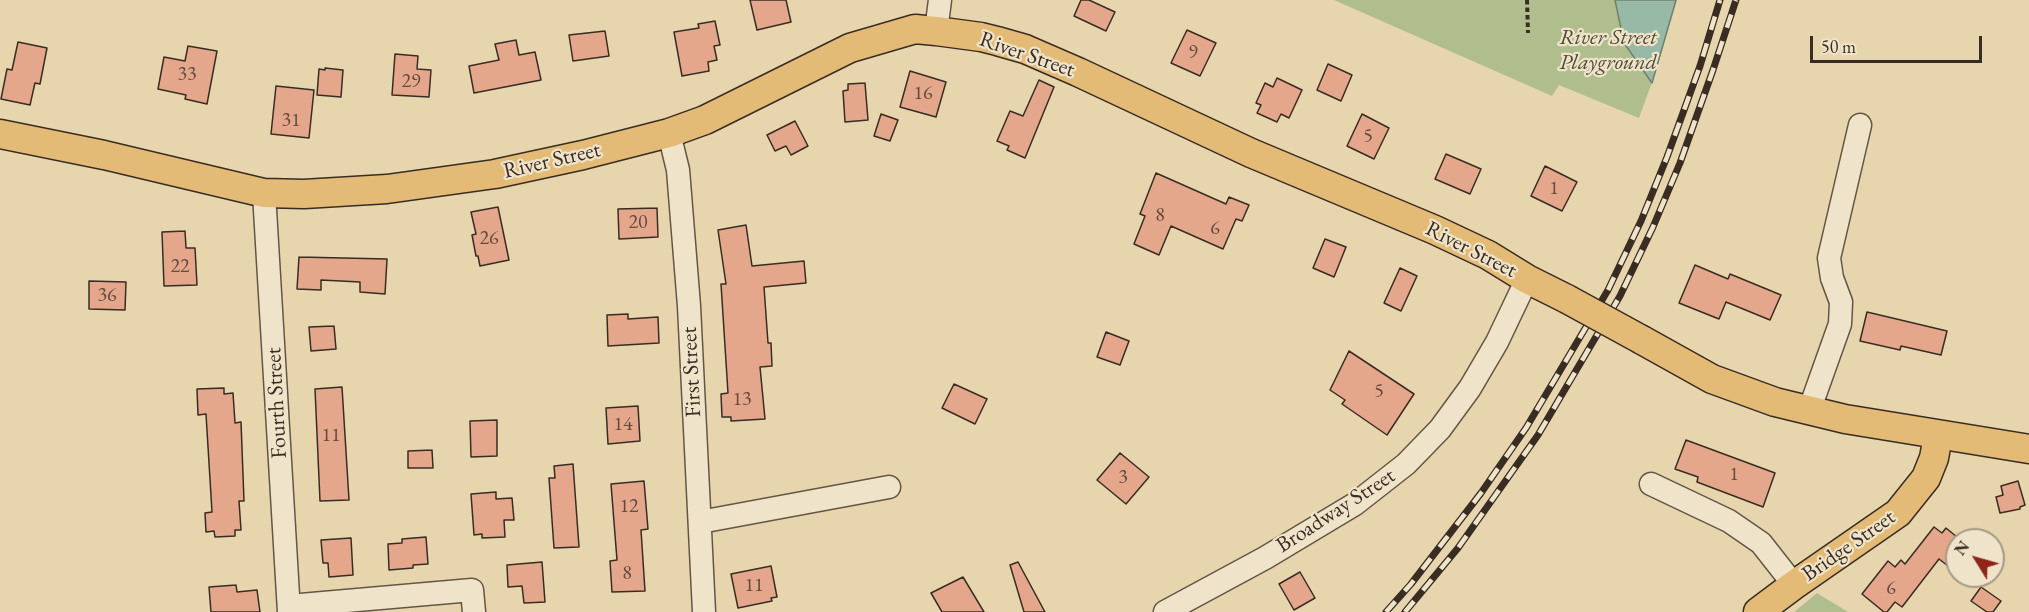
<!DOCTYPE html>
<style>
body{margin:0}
#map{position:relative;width:2029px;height:612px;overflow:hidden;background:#e6d5ad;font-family:"EB Garamond",serif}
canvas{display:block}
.north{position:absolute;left:1945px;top:528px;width:60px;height:60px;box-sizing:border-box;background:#efe4ca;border:2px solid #a69a87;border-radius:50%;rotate:307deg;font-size:16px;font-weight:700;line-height:24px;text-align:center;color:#392c23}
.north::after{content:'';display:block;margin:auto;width:21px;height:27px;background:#8f2418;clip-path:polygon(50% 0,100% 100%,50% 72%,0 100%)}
.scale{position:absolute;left:1810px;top:36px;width:172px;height:27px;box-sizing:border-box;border:3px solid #392c23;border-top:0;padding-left:8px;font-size:18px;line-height:21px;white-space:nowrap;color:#392c23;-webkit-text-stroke:4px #efe4ca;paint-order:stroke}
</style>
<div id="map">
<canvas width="2029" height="612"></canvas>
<div class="north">N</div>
<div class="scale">50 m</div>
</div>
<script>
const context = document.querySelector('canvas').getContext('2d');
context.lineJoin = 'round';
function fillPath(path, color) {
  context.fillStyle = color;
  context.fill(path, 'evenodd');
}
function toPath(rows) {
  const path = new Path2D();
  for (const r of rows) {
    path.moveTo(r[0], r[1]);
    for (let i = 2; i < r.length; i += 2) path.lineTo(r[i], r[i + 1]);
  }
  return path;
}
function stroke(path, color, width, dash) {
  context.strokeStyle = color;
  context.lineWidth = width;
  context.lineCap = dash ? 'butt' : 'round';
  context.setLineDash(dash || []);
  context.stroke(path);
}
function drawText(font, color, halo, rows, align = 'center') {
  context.font = font + ' "EB Garamond",serif';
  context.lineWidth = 4.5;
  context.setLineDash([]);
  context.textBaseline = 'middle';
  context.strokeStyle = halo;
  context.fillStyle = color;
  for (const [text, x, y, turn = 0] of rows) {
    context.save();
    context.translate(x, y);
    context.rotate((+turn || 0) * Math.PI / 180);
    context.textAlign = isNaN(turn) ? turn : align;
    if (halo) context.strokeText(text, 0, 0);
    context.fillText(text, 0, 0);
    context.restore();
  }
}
fillPath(toPath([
 [1334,0,1677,0,1656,71,1639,118,1559,85,1552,96],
 [1817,593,1848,612,1794,612]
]), '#b0be8e');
const water = toPath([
 [1615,0,1676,0,1652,83,1624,43,1615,0]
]);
fillPath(water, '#97b9a5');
stroke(water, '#718171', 1.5);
const building = toPath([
 [750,0,786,0,791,22,757,30,750,0],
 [1081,0,1089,0,1115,12,1106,31,1074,16,1081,0],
 [715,21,720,45,714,46,717,60,708,62,709,71,682,76,674,32,699,28,698,24,715,21],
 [1187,30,1216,43,1200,76,1171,63,1187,30],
 [605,31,609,56,573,61,569,35,605,31],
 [516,40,519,55,535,52,541,80,474,93,469,66,499,60,495,44,516,40],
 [18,42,47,48,40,84,35,83,30,105,1,99,7,69,12,70,18,42],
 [188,46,217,51,207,104,185,99,186,95,158,89,164,57,185,61,188,46],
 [395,54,418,56,417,69,431,70,429,97,392,95,395,54],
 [1328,64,1352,75,1341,101,1317,90,1328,64],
 [325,68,343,70,341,97,317,95,319,69,325,70,325,68],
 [910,71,946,82,936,117,900,107,910,71],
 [1277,78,1302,90,1289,118,1281,114,1277,122,1257,113,1261,105,1256,103,1265,83,1273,87,1277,78],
 [1039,80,1054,87,1025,158,1007,150,1009,146,997,141,1010,111,1023,116,1039,80],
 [865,83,868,120,845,122,843,91,848,90,848,84,865,83],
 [276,86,314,90,309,138,271,134,276,86],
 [881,114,898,120,890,141,874,136,881,114],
 [1362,114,1389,128,1374,159,1347,146,1362,114],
 [795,121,808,146,791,155,786,146,775,151,767,135,795,121],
 [1446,154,1481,169,1470,194,1435,179,1446,154],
 [1545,166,1577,182,1562,211,1531,196,1545,166],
 [1156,173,1226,204,1229,197,1249,205,1242,221,1236,219,1223,249,1171,226,1159,255,1134,244,1145,216,1140,214,1156,173],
 [498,207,509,260,480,266,478,256,476,256,472,235,476,234,471,212,498,207],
 [657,208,658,237,619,239,618,209,657,208],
 [746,225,752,266,804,261,806,283,764,287,768,343,771,343,772,366,760,367,765,419,731,421,731,417,722,417,721,394,728,393,721,284,726,284,718,230,746,225],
 [185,231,186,248,195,248,197,285,164,286,162,232,185,231],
 [1325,239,1346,247,1334,277,1313,268,1325,239],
 [299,257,387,259,385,294,360,292,360,282,321,280,321,290,297,289,299,257],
 [1695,265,1728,279,1730,274,1781,295,1770,320,1726,302,1719,319,1679,303,1695,265],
 [1400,268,1417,276,1401,311,1384,303,1400,268],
 [89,281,126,282,125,310,89,309,89,281],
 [1867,312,1947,331,1941,355,1901,346,1900,350,1860,341,1867,312],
 [628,314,628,319,658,317,659,343,608,346,607,315,628,314],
 [334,326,336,349,311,351,309,327,334,326],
 [1106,332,1129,341,1120,365,1097,357,1106,332],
 [1349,351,1414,394,1387,435,1342,404,1345,400,1330,390,1349,351],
 [954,384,987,399,975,424,942,408,954,384],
 [342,387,349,500,320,501,315,389,342,387],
 [224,388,224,394,233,393,235,423,241,422,244,501,239,501,241,530,235,530,235,536,215,537,214,531,206,532,205,513,212,512,206,414,198,415,197,389,224,388],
 [638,406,640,441,608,444,606,408,638,406],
 [497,420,497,456,471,457,470,421,497,420],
 [1686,440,1775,473,1763,507,1697,482,1698,477,1675,469,1686,440],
 [432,450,433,468,408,468,408,451,432,450],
 [1120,453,1149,477,1126,504,1097,480,1120,453],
 [573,464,579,547,554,548,549,478,555,478,554,466,573,464],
 [644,481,648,529,641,530,645,591,612,592,610,561,617,560,611,484,644,481],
 [2018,481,2025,505,2020,507,2020,509,2000,513,1996,497,2003,495,2001,486,2018,481],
 [496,492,496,499,512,498,514,520,504,520,505,537,482,538,482,534,474,535,471,494,496,492],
 [1934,527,1942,533,1946,528,1957,537,1957,573,1939,559,1902,607,1895,602,1887,612,1884,612,1862,594,1888,561,1895,567,1901,560,1905,564,1934,527],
 [426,537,428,564,413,565,413,568,389,570,388,544,402,543,402,539,426,537],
 [351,538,353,575,329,577,328,563,323,563,321,540,351,538],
 [542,562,545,602,524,603,522,586,508,587,507,565,542,562],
 [1018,562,1045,612,1024,612,1010,565,1018,562],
 [771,566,777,597,771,598,772,601,738,608,731,574,771,566],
 [1300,572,1315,598,1294,610,1279,584,1300,572],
 [963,577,984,612,942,612,931,593,963,577],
 [236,585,237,592,257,590,260,612,211,612,209,587,236,585],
 [1981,587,2001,601,1993,612,1987,612,1971,601,1981,587]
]);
fillPath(building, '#e4a78b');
stroke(building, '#392c23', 1.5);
const minor = toPath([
 [936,31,940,0],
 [669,133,678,170,689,306,704,612],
 [264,193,289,612],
 [1809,411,1840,324,1841,302,1832,278,1829,258,1860,125],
 [1651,484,1729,521,1761,543,1794,585],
 [700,522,889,487],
 [289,606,472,590,474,612],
 [1165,612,1265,558,1355,504,1406,464,1440,429,1470,388,1497,342,1527,279]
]);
const major = toPath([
 [0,134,104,155,264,193,304,194,387,189,495,174,583,155,669,133,705,120,850,48,915,29,936,31,981,37,997,41,1025,49,1078,72,1251,153,1435,230,1488,255,1527,279,1567,299],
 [1642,340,1712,379,1775,402,1845,419,2029,449],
 [1758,612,1794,585,1898,513,1926,478,1934,458,1938,436]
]);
stroke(minor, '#645646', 25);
stroke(major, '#392c23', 31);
stroke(toPath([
 [1527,0,1528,33]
]), '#392c23', 4, [4.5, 3]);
stroke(minor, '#efe4ca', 22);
stroke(major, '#e3ba76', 28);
const rail = toPath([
 [1386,612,1411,584,1481,493,1526,428,1608,290,1641,221,1667,157,1700,66,1720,0],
 [1405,612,1458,548,1538,435,1620,296,1653,227,1680,163,1713,70,1736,0]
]);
stroke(rail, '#392c23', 7);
stroke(rail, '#efe4ca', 4.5, [14]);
const majorBridge = toPath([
 [1567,299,1642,340]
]);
stroke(majorBridge, '#392c23', 31, []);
stroke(majorBridge, '#e3ba76', 28);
drawText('20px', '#644b3d', null, [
 ["9",1193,53],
 ["33",187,75],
 ["29",411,82],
 ["16",923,94],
 ["31",291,121],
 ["5",1368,137],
 ["1",1554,189],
 ["8",1160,216],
 ["20",638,223],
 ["6",1215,229],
 ["26",489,239],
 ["22",180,267],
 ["36",107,296],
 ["5",1379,392],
 ["13",742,400],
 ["14",623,425],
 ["11",331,436],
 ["1",1734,475],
 ["3",1123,478],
 ["12",629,507],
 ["8",627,574],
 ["11",754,586],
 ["6",1891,589]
]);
drawText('italic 22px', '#514938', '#efe4ca', [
 ["River Street",1608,38],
 ["Playground",1608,63]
]);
drawText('22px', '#392c23', '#efe4ca', [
 ["River Street",1027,55,19],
 ["River Street",552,161,-13],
 ["River Street",1471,250,27],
 ["First Street",692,372,-93],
 ["Fourth Street",277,403,-93],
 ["Broadway Street",1336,511,-33],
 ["Bridge Street",1849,546,-35]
]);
</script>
